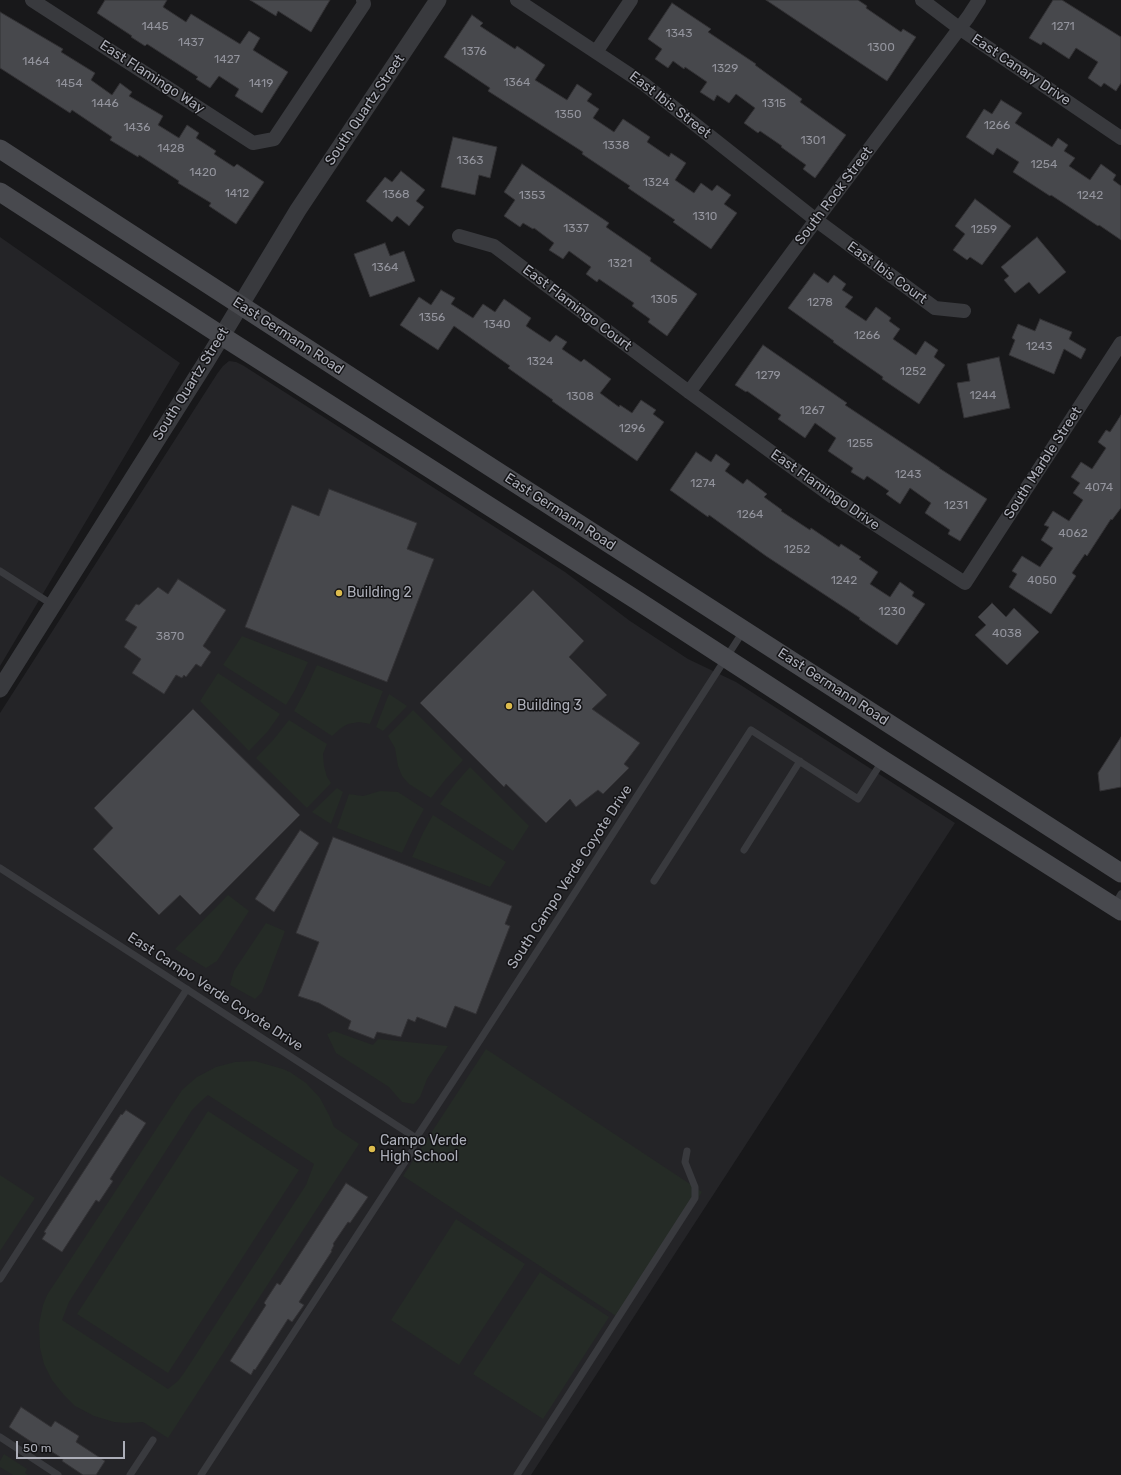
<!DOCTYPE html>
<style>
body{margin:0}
#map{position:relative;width:1121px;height:1475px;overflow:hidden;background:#18181a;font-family:Rubik,sans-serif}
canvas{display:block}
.scale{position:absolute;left:16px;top:1441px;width:109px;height:18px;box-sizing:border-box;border:2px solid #acaeb8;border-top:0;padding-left:5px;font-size:12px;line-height:14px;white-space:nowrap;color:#acaeb8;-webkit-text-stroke:3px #131315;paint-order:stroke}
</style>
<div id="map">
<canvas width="1121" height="1475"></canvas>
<div class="scale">50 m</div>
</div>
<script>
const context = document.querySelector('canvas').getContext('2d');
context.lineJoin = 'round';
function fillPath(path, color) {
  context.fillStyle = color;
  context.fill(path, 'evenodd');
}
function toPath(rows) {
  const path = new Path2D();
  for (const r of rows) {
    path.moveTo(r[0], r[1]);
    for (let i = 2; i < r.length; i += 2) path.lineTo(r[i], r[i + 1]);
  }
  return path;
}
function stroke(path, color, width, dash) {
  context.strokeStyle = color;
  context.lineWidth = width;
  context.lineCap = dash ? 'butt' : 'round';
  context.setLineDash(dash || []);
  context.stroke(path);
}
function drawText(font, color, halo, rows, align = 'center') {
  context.font = font + ' Rubik,sans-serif';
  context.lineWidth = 3;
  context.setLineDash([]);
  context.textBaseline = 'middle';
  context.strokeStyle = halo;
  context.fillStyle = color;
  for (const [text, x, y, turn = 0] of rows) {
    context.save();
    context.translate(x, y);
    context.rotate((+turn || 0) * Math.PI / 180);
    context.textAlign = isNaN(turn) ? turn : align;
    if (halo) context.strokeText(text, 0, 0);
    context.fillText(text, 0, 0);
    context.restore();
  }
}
fillPath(toPath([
 [0,237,180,363,0,666],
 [229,361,236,362,244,366,565,572,630,621,688,659,736,682,955,823,531,1475,0,1475,0,713,217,374,223,366]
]), '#242427');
fillPath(toPath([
 [242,636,308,662,295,690,286,705,223,665],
 [317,665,383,691,370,724,359,722,348,724,341,728,332,736,294,711,306,689],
 [218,673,280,714,268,731,249,751,200,701],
 [389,694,407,706,383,731,376,727],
 [413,710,463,760,445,780,431,798,409,784,402,776,398,766,395,748,388,736],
 [289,720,327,744,323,754,324,766,327,777,331,783,307,808,256,758,274,739],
 [470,767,529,826,513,851,440,804,455,784],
 [337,788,343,792,331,824,312,812],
 [380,791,398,792,424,809,413,829,402,853,337,828,349,794,363,796],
 [433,815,506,862,490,887,412,857,423,833],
 [228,895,249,911,217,961,206,968,175,949],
 [266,923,285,931,262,992,255,999,230,985,234,971],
 [334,1031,373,1045,378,1039,448,1046,427,1079,420,1097,414,1104,402,1102,389,1087,336,1053,327,1034],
 [486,1049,702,1192,619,1318,403,1176],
 [255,1061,283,1069,290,1072,306,1083,320,1098,330,1117,334,1127,359,1144,168,1438,143,1422,126,1423,114,1422,94,1416,75,1406,63,1394,52,1380,44,1364,40,1348,39,1324,43,1305,47,1295,182,1090,197,1077,216,1067,235,1062],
 [208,1095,314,1164,306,1185,184,1373,178,1381,168,1389,62,1320,69,1302,192,1110,201,1101],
 [208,1111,299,1170,168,1373,77,1314],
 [0,1175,35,1198,0,1251],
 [456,1219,525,1264,459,1365,391,1320],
 [540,1272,609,1317,543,1419,473,1374],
 [4,1454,27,1469,25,1473,28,1475,13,1475,0,1467,0,1461]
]), '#252b26');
const building = toPath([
 [105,0,167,0,163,7,186,22,191,14,240,44,249,31,260,38,253,50,288,72,262,113,235,96,239,89,219,76,210,88,196,79,198,77,147,44,145,46,131,37,132,36,97,13,105,0],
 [250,0,330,0,311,32,278,11,276,16,250,0],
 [766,0,858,0,867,6,866,8,901,32,903,29,916,37,887,81,766,0],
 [1053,0,1062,0,1121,37,1121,83,1116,91,1104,83,1101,87,1088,78,1098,62,1076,48,1069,59,1043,42,1041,45,1029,38,1053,0],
 [672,3,711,29,708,32,756,64,755,65,802,99,800,102,846,135,815,178,803,169,806,165,781,147,782,146,760,131,758,133,744,123,755,108,736,94,729,103,717,95,714,101,700,92,707,82,685,67,684,69,673,61,668,68,655,59,662,49,648,39,672,3],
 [0,12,63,49,61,52,95,73,91,80,112,95,120,83,132,92,129,96,163,116,158,125,179,138,187,125,199,133,196,138,216,151,214,154,234,167,237,164,264,182,236,224,209,206,211,203,178,183,179,181,139,155,138,157,110,140,112,137,72,110,70,113,0,68,0,12],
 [472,15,483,23,480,26,515,49,517,46,545,65,535,80,567,100,577,84,592,94,587,101,599,109,593,118,614,132,623,119,650,137,647,142,669,157,671,153,686,163,675,180,694,193,701,183,712,191,717,185,731,195,724,204,737,213,711,249,673,222,675,220,628,188,630,186,582,154,583,152,488,91,490,88,444,57,472,15],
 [1001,100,1022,113,1015,123,1052,147,1058,138,1068,145,1064,151,1075,158,1069,166,1090,180,1101,164,1116,175,1113,180,1121,186,1121,240,1099,225,1098,226,1051,195,1050,196,1013,172,1019,162,997,148,993,155,966,137,984,109,992,114,1001,100],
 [453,137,497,147,490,178,479,175,475,195,441,187,453,137],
 [522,164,609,223,606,227,651,258,650,261,697,294,667,336,648,322,650,319,632,306,634,303,599,279,597,282,586,274,591,267,569,251,563,259,549,250,554,243,534,228,533,229,523,223,520,227,504,216,515,200,504,192,522,164],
 [401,171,425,190,416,201,424,207,409,226,397,216,392,222,366,201,385,177,392,182,401,171],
 [975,199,1011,226,982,265,970,257,967,260,953,250,965,234,955,226,975,199],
 [1037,237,1066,272,1039,294,1029,282,1015,293,1004,280,1009,276,1001,267,1037,237],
 [385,243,390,256,404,251,415,281,370,297,354,254,385,243],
 [814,273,828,283,834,275,846,284,842,290,853,297,845,307,866,321,876,307,891,318,889,321,900,329,893,339,916,355,925,341,938,350,934,357,945,365,919,404,882,379,883,377,833,342,834,341,788,308,814,273],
 [441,290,455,298,451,304,473,318,483,304,495,312,504,299,531,318,526,326,550,342,556,335,567,342,562,349,581,362,584,359,611,379,600,393,619,407,620,405,632,413,641,400,656,410,653,414,664,422,637,461,552,401,553,400,508,368,510,366,454,326,438,350,400,325,419,297,431,305,441,290],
 [1040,319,1072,332,1069,339,1086,349,1081,359,1064,349,1054,374,1009,355,1015,340,1012,338,1018,324,1035,331,1040,319],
 [763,345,847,403,845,405,940,468,939,468,987,499,960,541,948,534,950,530,925,513,931,503,910,488,900,504,886,494,889,491,867,476,864,480,851,472,853,468,828,451,836,438,815,423,805,438,778,419,781,415,747,391,746,392,735,385,763,345],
 [999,357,1010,408,964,418,957,383,970,381,967,364,999,357],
 [1121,415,1121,508,1112,520,1111,519,1087,556,1085,554,1072,573,1076,576,1051,614,1009,587,1017,574,1012,571,1022,556,1040,567,1053,548,1041,540,1049,527,1044,525,1053,511,1069,521,1083,500,1073,493,1080,483,1071,477,1081,462,1092,469,1106,448,1098,442,1106,430,1110,432,1121,415],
 [696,452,711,462,716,454,730,464,725,471,743,484,747,479,767,494,764,497,782,510,781,511,810,530,811,528,839,547,841,544,861,557,859,559,878,572,870,584,890,597,900,582,914,592,912,596,925,604,897,645,859,619,860,618,766,556,709,515,708,517,670,490,696,452],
 [329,489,417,523,407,549,434,559,387,682,245,627,292,505,319,516,329,489],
 [178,579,226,610,203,646,211,652,201,667,196,664,186,677,184,675,182,678,176,675,164,694,132,673,141,659,124,647,137,627,125,620,136,604,139,605,158,587,168,594,178,579],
 [533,590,584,641,569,657,607,695,592,709,640,743,624,764,629,768,603,794,598,790,576,807,570,799,546,823,506,784,504,787,420,703,533,590],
 [992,603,1006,617,1014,608,1039,632,1007,665,975,635,986,625,978,617,992,603],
 [193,709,300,815,200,915,180,895,159,915,93,849,113,828,94,808,193,709],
 [1121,737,1121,787,1100,791,1098,773,1121,737],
 [300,830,319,843,274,912,255,899,300,830],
 [333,837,512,906,505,924,510,926,476,1014,455,1006,446,1028,417,1017,415,1022,408,1019,401,1037,377,1032,374,1039,348,1029,351,1021,319,1003,298,996,319,942,296,933,333,837],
 [126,1110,146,1123,110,1179,113,1181,99,1202,96,1200,62,1252,42,1239,46,1233,44,1232,121,1114,122,1115,126,1110],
 [346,1183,368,1197,350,1223,348,1222,333,1244,334,1245,331,1251,332,1251,299,1302,304,1305,292,1322,288,1319,255,1370,254,1369,251,1375,230,1361,266,1305,264,1303,277,1283,280,1285,346,1183],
 [21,1407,51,1427,55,1421,79,1436,76,1442,105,1461,96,1475,83,1475,62,1461,63,1459,40,1444,39,1447,9,1427,21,1407]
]);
fillPath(building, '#47484c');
stroke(building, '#333235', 1);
stroke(toPath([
 [0,571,53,605],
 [744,850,800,761],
 [0,868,416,1138],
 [654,881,751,730,858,799,883,760],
 [1114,906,1121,894],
 [0,1279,187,989],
 [0,1437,58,1475],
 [130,1475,153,1440],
 [201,1475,412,1151,416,1138,480,1040,744,630],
 [517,1475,695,1198,695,1187,685,1162,687,1151]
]), '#393a3e', 7);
stroke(toPath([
 [32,0,253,143,274,139,364,4,363,0],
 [517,0,644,84,816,220,935,308,964,311],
 [922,0,959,28,1121,138],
 [596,52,631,0],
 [459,236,494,246,689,392,833,497,965,583,1121,343],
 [689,392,816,220,968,17,979,0]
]), '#393a3e', 14);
stroke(toPath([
 [0,689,206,362,298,210,438,0]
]), '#393a3e', 17);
stroke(toPath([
 [0,149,391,403,1121,873],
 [0,192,222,336,638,601,883,760,1121,911]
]), '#48494e', 19);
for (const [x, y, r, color] of [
 [339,593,4,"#ddbc4d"],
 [509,706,4,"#ddbc4d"],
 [372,1149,4,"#ddbc4d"]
]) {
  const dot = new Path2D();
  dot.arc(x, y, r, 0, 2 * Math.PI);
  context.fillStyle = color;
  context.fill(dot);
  stroke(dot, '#131315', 1.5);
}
drawText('12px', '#93949d', null, [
 ["1445",155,27],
 ["1271",1063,27],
 ["1343",679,34],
 ["1437",191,43],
 ["1300",881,48],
 ["1376",474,52],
 ["1427",227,60],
 ["1464",36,62],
 ["1329",725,69],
 ["1364",517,83],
 ["1454",69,84],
 ["1419",261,84],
 ["1446",105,104],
 ["1315",774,104],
 ["1350",568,115],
 ["1266",997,126],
 ["1436",137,128],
 ["1301",813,141],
 ["1338",616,146],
 ["1428",171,149],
 ["1363",470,161],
 ["1254",1044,165],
 ["1420",203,173],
 ["1324",656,183],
 ["1412",237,194],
 ["1368",396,195],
 ["1353",532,196],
 ["1242",1090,196],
 ["1310",705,217],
 ["1337",576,229],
 ["1259",984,230],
 ["1321",620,264],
 ["1364",385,268],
 ["1305",664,300],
 ["1278",820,303],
 ["1356",432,318],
 ["1340",497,325],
 ["1266",867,336],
 ["1243",1039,347],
 ["1324",540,362],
 ["1252",913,372],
 ["1279",768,376],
 ["1244",983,396],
 ["1308",580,397],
 ["1267",812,411],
 ["1296",632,429],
 ["1255",860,444],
 ["1243",908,475],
 ["1274",703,484],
 ["4074",1099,488],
 ["1231",956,506],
 ["1264",750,515],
 ["4062",1073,534],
 ["1252",797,550],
 ["1242",844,581],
 ["4050",1042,581],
 ["1230",892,612],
 ["4038",1007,634],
 ["3870",170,637]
]);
drawText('14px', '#acaeb8', '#131315', [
 ["East Canary Drive",1021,70,34],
 ["East Flamingo Way",152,77,33],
 ["East Ibis Street",670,105,38],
 ["South Quartz Street",365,110,-56],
 ["South Rock Street",834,196,-53],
 ["East Ibis Court",887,273,36],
 ["East Flamingo Court",577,308,37],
 ["East Germann Road",288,336,33],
 ["South Quartz Street",191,384,-58],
 ["South Marble Street",1043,463,-57],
 ["East Flamingo Drive",825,490,35],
 ["East Germann Road",560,512,33],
 ["East Germann Road",833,687,33],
 ["South Campo Verde Coyote Drive",570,877,-57],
 ["East Campo Verde Coyote Drive",215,992,33]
]);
drawText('14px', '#acaeb8', '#131315', [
 ["Building 2",347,593],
 ["Building 3",517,706],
 ["Campo Verde",380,1141],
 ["High School",380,1157]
], 'left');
</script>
